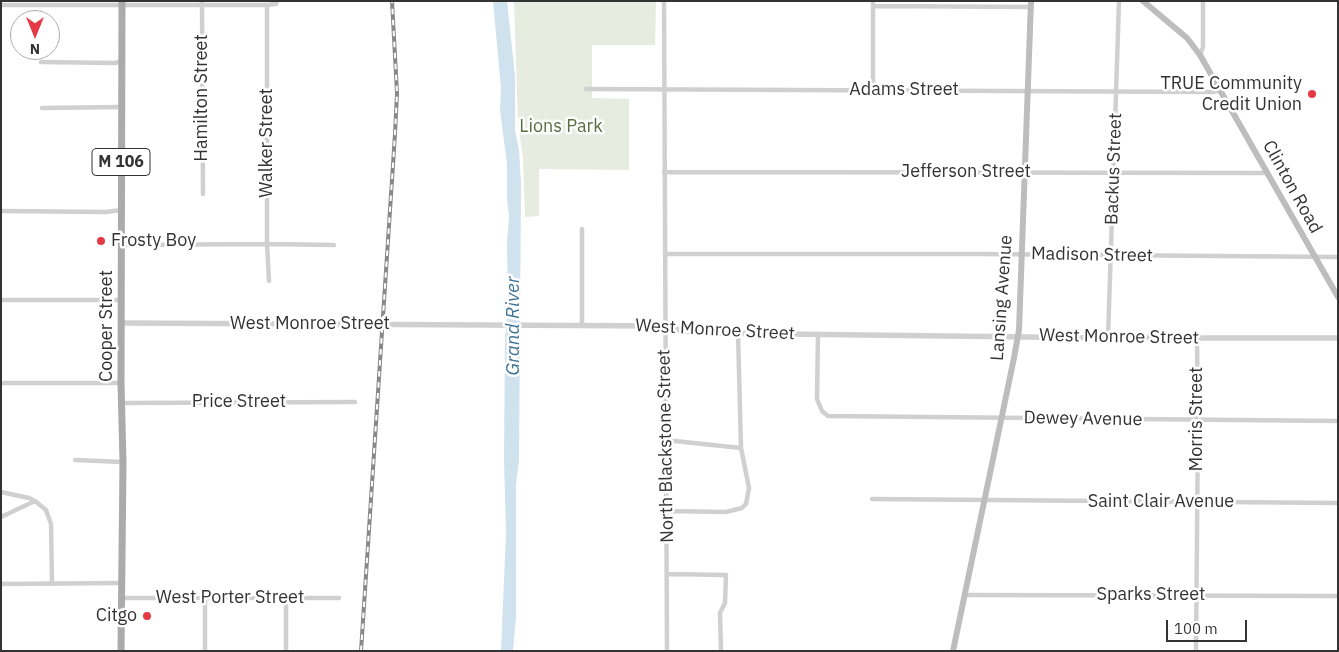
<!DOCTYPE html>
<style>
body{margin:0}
#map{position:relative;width:1339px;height:652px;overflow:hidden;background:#fff;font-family:"IBM Plex Sans",sans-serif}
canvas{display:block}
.frame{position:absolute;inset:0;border:2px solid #333;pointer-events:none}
.north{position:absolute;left:10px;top:10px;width:50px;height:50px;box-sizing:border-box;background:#fff;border:1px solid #adadad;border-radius:50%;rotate:180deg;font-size:14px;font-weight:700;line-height:20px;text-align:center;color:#333}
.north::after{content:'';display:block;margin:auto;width:18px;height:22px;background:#e63946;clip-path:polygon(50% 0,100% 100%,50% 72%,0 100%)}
.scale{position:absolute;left:1166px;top:620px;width:81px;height:22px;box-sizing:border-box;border:2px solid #333;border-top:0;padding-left:6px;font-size:15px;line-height:18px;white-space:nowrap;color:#333;-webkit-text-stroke:4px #fff;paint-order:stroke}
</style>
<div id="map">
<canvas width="1339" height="652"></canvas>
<div class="frame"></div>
<div class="north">N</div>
<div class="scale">100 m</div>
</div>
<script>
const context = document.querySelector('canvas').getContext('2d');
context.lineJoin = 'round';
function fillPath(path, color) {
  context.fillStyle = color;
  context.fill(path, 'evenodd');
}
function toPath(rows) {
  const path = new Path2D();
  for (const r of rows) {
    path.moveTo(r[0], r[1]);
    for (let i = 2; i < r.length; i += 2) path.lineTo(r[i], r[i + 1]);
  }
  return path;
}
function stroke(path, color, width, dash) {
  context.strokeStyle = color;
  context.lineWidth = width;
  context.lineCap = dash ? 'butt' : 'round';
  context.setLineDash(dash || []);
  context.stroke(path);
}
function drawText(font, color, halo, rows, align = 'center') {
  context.font = font + ' "IBM Plex Sans",sans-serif';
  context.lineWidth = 5;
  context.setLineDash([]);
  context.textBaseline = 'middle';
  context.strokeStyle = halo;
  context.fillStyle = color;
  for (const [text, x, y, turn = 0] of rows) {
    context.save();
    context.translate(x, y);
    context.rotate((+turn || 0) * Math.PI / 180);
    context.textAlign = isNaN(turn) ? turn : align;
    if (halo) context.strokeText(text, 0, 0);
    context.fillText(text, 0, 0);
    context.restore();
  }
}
fillPath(toPath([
 [514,1,656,1,655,45,592,45,592,98,629,99,629,170,539,169,539,216,525,217,523,158,518,123]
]), '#e6ecdf');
fillPath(toPath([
 [493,1,507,1,515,76,515,130,519,150,521,184,519,460,516,485,516,617,513,651,501,651,506,534,504,459,505,340,508,305,507,243,509,217,507,199,507,164,500,110,501,88]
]), '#cfe2ee');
stroke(toPath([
 [202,1,203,194],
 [664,1,667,651],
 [1,5,267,5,276,4,277,1],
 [267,5,267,244,269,281],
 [873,6,1031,7],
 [1200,55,1203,47,1203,1],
 [41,62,115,63,121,61],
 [586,89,1213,92,1221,90],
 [873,90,873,1],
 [42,108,121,107],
 [664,172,1267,173],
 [1,211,106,212,121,210],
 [582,229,582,325],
 [122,245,267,244,334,245],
 [665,254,979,254,1338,257],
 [1,300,121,300],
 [818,334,817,399,822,411,828,416,1338,421],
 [1108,338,1119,1],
 [1,383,121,383],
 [122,403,355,402],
 [665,440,741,448],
 [75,460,123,462],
 [1,492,29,498,35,501,46,510,51,524,52,583],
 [872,499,1338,503],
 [667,511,726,512,742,508,746,504,749,488,741,448,738,333],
 [1,517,35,501],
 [667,574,726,575,725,603,720,613,721,651],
 [1,584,122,583],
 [965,595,1338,596],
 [122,598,339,598],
 [205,598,205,651],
 [286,598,286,651],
 [1196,651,1198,420,1197,338]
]), '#d0d0d0', 4.5);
stroke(toPath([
 [122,323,665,326,684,331,703,333,1108,338,1338,338]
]), '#d0d0d0', 5.5);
stroke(toPath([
 [1143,1,1187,38,1200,55,1338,297],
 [953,651,1014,358,1019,330,1031,1]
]), '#bdbdbd', 6);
stroke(toPath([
 [121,651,123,462,121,383,122,1]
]), '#ababab', 7);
const rail = toPath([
 [361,651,395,134,397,93,392,1]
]);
stroke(rail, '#888', 4);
stroke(rail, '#fff', 2, [5.5]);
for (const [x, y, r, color] of [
 [1312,94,5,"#e63946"],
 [101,241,5,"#e63946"],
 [147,616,5,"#e63946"]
]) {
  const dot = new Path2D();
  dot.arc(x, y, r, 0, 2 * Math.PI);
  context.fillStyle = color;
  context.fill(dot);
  stroke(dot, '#fff', 2);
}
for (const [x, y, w] of [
 [121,162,58]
]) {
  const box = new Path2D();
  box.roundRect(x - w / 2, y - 13.5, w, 27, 4);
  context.fillStyle = '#fff';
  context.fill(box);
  stroke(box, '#333', 1);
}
drawText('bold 16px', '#333', null, [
 ["M 106",121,162]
]);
drawText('18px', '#333', '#fff', [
 ["TRUE Community",1302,84],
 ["Credit Union",1302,105],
 ["Frosty Boy",111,241,"left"],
 ["Citgo",137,616]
], 'right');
drawText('18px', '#333', '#fff', [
 ["Adams Street",904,90],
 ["Hamilton Street",202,98,-90],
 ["Walker Street",267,143,-90],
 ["Backus Street",1114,169,-88],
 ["Jefferson Street",966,172],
 ["Clinton Road",1292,187,61],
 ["Madison Street",1092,255,1],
 ["Lansing Avenue",1002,298,-86],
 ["West Monroe Street",310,324],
 ["Cooper Street",107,326,-90],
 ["West Monroe Street",715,330,3],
 ["West Monroe Street",1119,337,1],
 ["Price Street",239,402],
 ["Dewey Avenue",1083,419,1],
 ["Morris Street",1197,419,-90],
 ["North Blackstone Street",666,446,-91],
 ["Saint Clair Avenue",1161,502],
 ["Sparks Street",1151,595],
 ["West Porter Street",230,598]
]);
drawText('18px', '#56703f', '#fff', [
 ["Lions Park",561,127]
]);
drawText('italic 19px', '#3f7597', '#fff', [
 ["Grand River",514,326,-90]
]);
</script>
